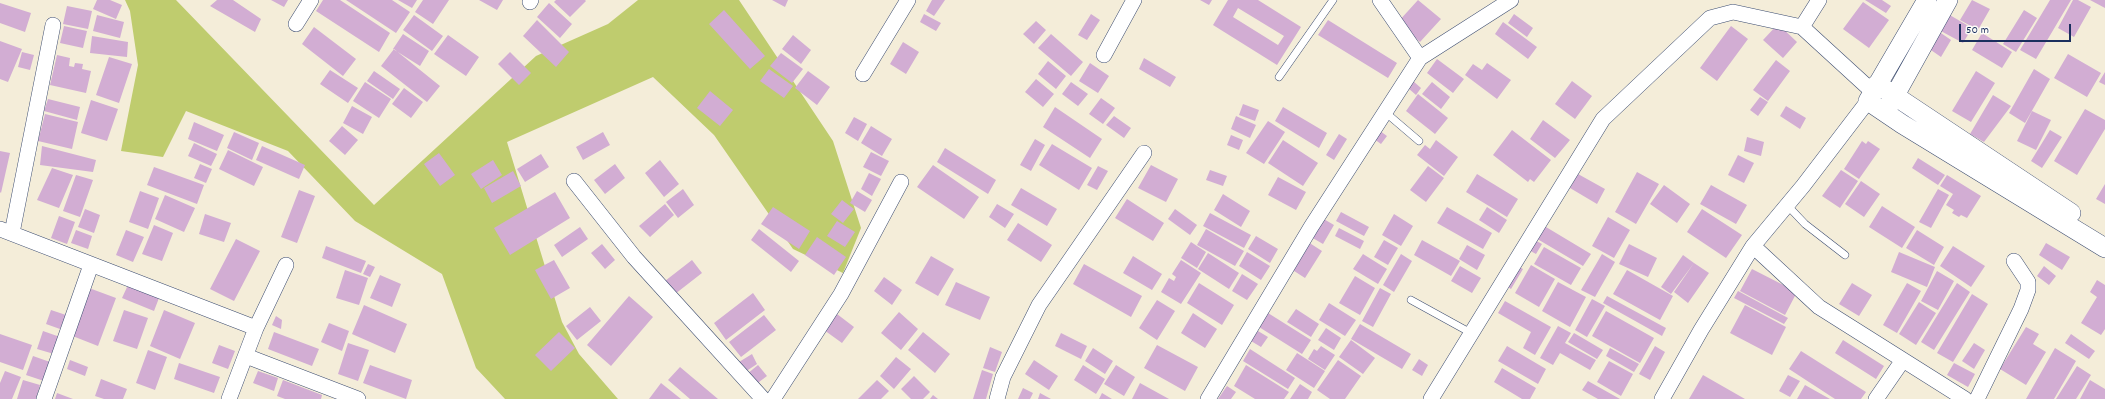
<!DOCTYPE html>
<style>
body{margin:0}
#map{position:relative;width:2105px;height:399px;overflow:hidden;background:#f4edd9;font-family:Dekko,sans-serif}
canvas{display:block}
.scale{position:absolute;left:1959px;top:24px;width:112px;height:18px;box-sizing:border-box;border:2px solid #1b2f5e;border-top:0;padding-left:5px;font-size:12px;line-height:14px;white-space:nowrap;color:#1b2f5e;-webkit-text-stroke:3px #fdfcf7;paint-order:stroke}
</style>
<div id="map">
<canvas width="2105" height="399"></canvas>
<div class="scale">50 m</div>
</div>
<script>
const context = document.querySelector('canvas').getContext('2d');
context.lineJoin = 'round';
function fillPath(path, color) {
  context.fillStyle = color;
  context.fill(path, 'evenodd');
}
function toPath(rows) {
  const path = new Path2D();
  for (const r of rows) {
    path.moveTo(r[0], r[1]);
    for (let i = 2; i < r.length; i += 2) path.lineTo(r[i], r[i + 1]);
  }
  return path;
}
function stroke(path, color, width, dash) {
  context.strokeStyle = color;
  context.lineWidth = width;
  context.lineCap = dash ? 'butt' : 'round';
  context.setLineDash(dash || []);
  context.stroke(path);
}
fillPath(toPath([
 [125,0,176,0,374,205,536,56,608,24,638,0,739,0,833,141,861,228,843,273,793,249,714,135,653,77,507,142,562,322,579,354,618,399,505,399,476,368,442,274,355,221,288,151,186,111,163,157,121,151,138,65,130,11]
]), '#bfcc6e');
fillPath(toPath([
 [97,0,110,0,122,5,116,19,93,9],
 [217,0,233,0,261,19,255,32,210,6],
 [271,0,288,0,284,7],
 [323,0,340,0,390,33,379,52,316,11],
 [346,0,392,0,410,12,396,33],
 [398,0,417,0,412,8],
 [423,0,449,0,433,24,415,12],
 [479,0,503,0,497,10],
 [556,0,585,0,586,1,570,17,554,2],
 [772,0,788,0,785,7],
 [932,0,945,0,934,16,926,11],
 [1200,0,1212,0,1209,5],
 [1228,0,1258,0,1301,27,1277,65,1213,25],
 [1238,8,1284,36,1278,45,1233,17],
 [1418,0,1441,19,1420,42,1398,22],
 [1865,0,1882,0,1891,6,1886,13],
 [1972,0,1990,9,1978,30,1960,20],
 [2050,0,2071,0,2036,59,2020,50],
 [2073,0,2078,0,2091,7,2074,37,2058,28],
 [2090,0,2105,0,2105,8],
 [1863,2,1889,20,1869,48,1843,29],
 [0,3,31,13,25,32,0,23],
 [549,3,572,24,560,38,537,17],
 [67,6,92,11,88,29,63,24],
 [724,10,765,56,750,69,709,24],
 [2024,10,2037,18,2016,52,2003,44],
 [924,14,941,23,936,31,920,22],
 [1091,14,1100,20,1087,40,1078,35],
 [1514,14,1533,28,1527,37,1508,23],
 [1948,14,1972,28,1963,43,1939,30],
 [97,15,124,22,120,38,93,31],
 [414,15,443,36,432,51,403,30],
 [537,20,569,52,556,67,523,36],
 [1328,20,1397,63,1388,78,1318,35],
 [1036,21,1046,30,1034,44,1023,34],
 [1503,22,1537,47,1528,59,1495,34],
 [1778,24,1797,42,1783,58,1763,40],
 [64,26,87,31,83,48,60,43],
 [1731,26,1748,39,1717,81,1700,68],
 [314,27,356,59,343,76,302,44],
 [1938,31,1951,40,1941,57,1928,48],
 [1982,33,2012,52,2002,68,1972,50],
 [403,34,429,51,420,66,393,49],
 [1051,34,1083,62,1071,76,1038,48],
 [448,35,479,57,466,76,434,54],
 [793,35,811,50,801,64,782,49],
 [92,36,128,42,127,57,90,53],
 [0,41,22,49,8,82,0,79],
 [903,42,919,52,906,74,890,64],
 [394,49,440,86,427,102,381,66],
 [22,52,34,55,30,70,18,67],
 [510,52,531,73,519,85,498,64],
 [781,53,803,69,792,83,770,66],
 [2068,54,2101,73,2087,97,2054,78],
 [57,55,70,58,69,66,74,67,75,63,83,64,82,69,91,71,86,93,50,85],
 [109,57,132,64,119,103,96,95],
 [1144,58,1176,77,1170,87,1139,69],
 [1437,59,1464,79,1453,93,1427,73],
 [1776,60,1790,71,1768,101,1753,90],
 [1048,61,1066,76,1056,89,1038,74],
 [1090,63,1109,76,1098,93,1079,81],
 [1487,63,1511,80,1497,99,1465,75,1473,64,1482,70],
 [769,69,793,86,784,98,760,81],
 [2034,69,2050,79,2025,123,2009,113],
 [330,70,358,88,348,103,320,84],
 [374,71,400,89,393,99,367,81],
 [808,71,830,87,817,105,795,88],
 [1976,71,1995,83,1971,122,1952,111],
 [2105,72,2105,85,2099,82],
 [1036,79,1054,94,1043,107,1025,92],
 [1413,81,1421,88,1416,95,1408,88],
 [1572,81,1592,96,1575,119,1555,104],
 [365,82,391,99,379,118,353,101],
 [1071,82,1088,94,1078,106,1062,94],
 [1432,82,1450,97,1441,109,1422,94],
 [404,88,423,102,411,118,392,104],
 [710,91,733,110,720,126,697,108],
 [1418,94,1448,118,1435,134,1406,111],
 [1993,95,2011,106,1984,142,1970,134],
 [1760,97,1768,102,1758,116,1750,110],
 [1101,98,1115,108,1103,124,1089,114],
 [48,99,80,107,77,120,44,111],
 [91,100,118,109,107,141,81,133],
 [1243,104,1259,110,1255,121,1239,115],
 [352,106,372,117,363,134,343,123],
 [1786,106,1806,118,1800,129,1780,116],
 [1055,107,1102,139,1090,158,1043,127],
 [1283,107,1327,133,1319,148,1275,121],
 [2085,109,2105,120,2105,129,2077,175,2054,161],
 [2032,111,2051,120,2036,150,2017,141],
 [45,114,78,122,72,149,38,141],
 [1114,116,1131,128,1124,138,1106,125],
 [1236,116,1256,125,1250,138,1231,129],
 [854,117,867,124,858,141,845,133],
 [1543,120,1570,140,1555,158,1530,139],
 [1268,121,1285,132,1264,164,1246,153],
 [194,122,224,135,217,151,188,139],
 [342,126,358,140,345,155,329,141],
 [871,126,892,139,882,156,861,143],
 [1512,130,1551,160,1534,182,1530,179,1528,182,1493,155],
 [2050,130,2062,137,2042,168,2031,161],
 [1380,131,1387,136,1381,144,1374,139],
 [234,132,259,143,252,160,227,148],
 [603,132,610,145,583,160,576,147],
 [1339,134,1347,139,1334,160,1326,155],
 [1231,135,1243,140,1239,150,1227,145],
 [1747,137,1764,142,1761,156,1744,151],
 [1035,139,1045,145,1031,171,1020,165],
 [1283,140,1318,163,1303,186,1268,163],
 [1436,140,1458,157,1444,176,1417,155,1425,145,1430,149],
 [1862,141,1866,144,1868,141,1880,149,1859,179,1844,169],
 [194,143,217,154,211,166,188,156],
 [1052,144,1092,168,1079,190,1039,165],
 [42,146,96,160,93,172,40,165],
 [262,146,305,165,299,179,256,160],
 [945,148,996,180,988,194,937,162],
 [228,150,263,167,254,186,219,169],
 [0,151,10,153,1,193,0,192],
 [871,152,889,161,881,176,863,167],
 [439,153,455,175,440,186,424,164],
 [541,154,549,167,525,182,517,169],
 [1738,155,1754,163,1744,183,1728,175],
 [1918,158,1945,175,1938,185,1912,168],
 [493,160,502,175,481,189,471,174],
 [660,160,679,184,664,197,645,173],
 [200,164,212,169,206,183,194,178],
 [615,164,625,178,605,194,594,180],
 [933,165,979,197,964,219,917,187],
 [1151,165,1178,179,1166,202,1138,188],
 [1098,166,1108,171,1097,190,1087,185],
 [1428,166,1444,178,1426,202,1410,190],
 [154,167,204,185,197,204,147,185],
 [52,168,73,175,59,208,37,200],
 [1210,170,1227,176,1223,186,1206,180],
 [1841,170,1858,181,1840,208,1822,196],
 [513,171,521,186,492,203,484,188],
 [1637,172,1659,184,1636,224,1615,212],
 [869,173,881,179,872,196,861,189],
 [1477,174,1518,199,1507,217,1466,192],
 [1578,174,1605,189,1597,204,1570,188],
 [76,175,93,180,80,217,63,211],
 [1947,175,1981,196,1967,218,1961,215,1959,217,1952,213,1954,210,1946,205,1953,194,1940,186],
 [1278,177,1306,192,1296,210,1268,195],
 [1861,181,1880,194,1864,217,1845,204],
 [2105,184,2105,204,2096,199],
 [1664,185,1690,204,1677,223,1650,204],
 [1711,185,1747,205,1736,224,1700,204],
 [1021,188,1057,209,1047,226,1011,205],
 [683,189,694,205,678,218,666,202],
 [1938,189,1949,195,1931,228,1919,222],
 [299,190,315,196,297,243,281,237],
 [140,191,159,198,148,229,129,222],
 [857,191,872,200,865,212,850,203],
 [555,192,570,218,510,255,494,228],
 [1223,194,1250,211,1241,227,1214,210],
 [165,195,195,208,184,232,155,219],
 [1127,199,1164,223,1153,241,1115,218],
 [842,200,854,209,843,223,831,214],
 [665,204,674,215,650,237,639,226],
 [997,204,1014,214,1005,228,989,217],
 [1882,206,1915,227,1902,248,1869,227],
 [773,207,810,231,799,249,761,224],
 [1447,207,1492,233,1483,249,1437,223],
 [1487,207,1507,220,1499,233,1479,220],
 [85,209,100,215,94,233,78,227],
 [1175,209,1197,225,1190,235,1168,219],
 [1702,209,1742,235,1726,258,1687,232],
 [1341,212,1369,227,1364,236,1336,221],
 [1210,213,1251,235,1244,248,1203,226],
 [205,214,231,223,224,242,199,234],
 [1394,214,1413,226,1401,246,1382,235],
 [59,216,75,222,67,244,51,238],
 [1608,217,1630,230,1614,258,1592,246],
 [1322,218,1334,225,1323,244,1311,237],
 [837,221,855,232,845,247,827,236],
 [1018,223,1052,245,1041,262,1007,240],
 [1541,224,1591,254,1583,266,1534,237],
 [154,225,173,233,162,261,142,254],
 [580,227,588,239,562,257,554,245],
 [1339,228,1364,241,1360,249,1335,236],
 [759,229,799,261,791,272,751,240],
 [1206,229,1244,251,1235,266,1197,245],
 [76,230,92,236,88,249,71,243],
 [126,230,144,237,133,262,116,255],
 [1917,230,1944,247,1934,265,1906,248],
 [1256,236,1278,249,1270,263,1248,249],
 [817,237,846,257,834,275,805,255],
 [1531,238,1542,244,1536,254,1525,248],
 [236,239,260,251,234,301,210,289],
 [1384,240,1398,248,1388,265,1374,257],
 [1422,240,1460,261,1451,276,1414,255],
 [1191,242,1206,252,1197,268,1181,258],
 [1308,242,1322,251,1305,278,1291,269],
 [2046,243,2070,257,2062,270,2039,255],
 [602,244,615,260,605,269,591,253],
 [1629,244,1657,258,1648,277,1619,264],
 [1467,245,1485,255,1477,270,1459,259],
 [326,246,366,261,361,273,322,258],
 [1953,246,1985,266,1971,287,1940,266],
 [1544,247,1581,268,1571,285,1534,264],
 [1247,252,1270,266,1261,280,1239,266],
 [1899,252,1935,267,1927,287,1891,272],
 [1208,253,1239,273,1229,289,1198,269],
 [1363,254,1387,269,1378,284,1353,269],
 [1401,254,1412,261,1394,292,1383,285],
 [1602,254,1615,262,1595,297,1581,290],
 [1683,255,1694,263,1671,294,1661,287],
 [931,256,954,269,938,296,915,283],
 [1133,256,1162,274,1152,290,1123,273],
 [554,260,570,288,551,299,535,270],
 [692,260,702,273,675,294,665,281],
 [1181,260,1201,273,1181,304,1161,292,1169,278,1174,281,1176,277,1172,274],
 [1694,263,1709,273,1688,303,1674,292],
 [368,264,375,267,370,277,363,274],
 [1084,264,1142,296,1131,317,1073,284],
 [1515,265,1523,269,1511,289,1503,284],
 [1531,265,1555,279,1539,307,1515,293],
 [1460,266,1481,278,1472,293,1451,281],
 [2044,266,2056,276,2049,285,2037,276],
 [1752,269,1797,292,1785,315,1740,291],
 [345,270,368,278,359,305,336,298],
 [1627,270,1673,296,1660,320,1613,294],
 [1937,271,1954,281,1938,310,1921,301],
 [1242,274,1258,284,1247,300,1232,291],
 [380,275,401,284,392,307,370,298],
 [1355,276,1375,288,1360,315,1339,303],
 [884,277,902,290,892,305,874,291],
 [2097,280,2105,285,2105,329,2101,335,2081,323,2097,297,2090,292],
 [956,282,990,297,980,320,945,305],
 [1558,282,1586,297,1570,327,1542,311],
 [1199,283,1234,305,1222,325,1187,303],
 [1852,283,1872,295,1859,316,1839,304],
 [1907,283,1921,291,1897,333,1883,325],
 [1957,283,1970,292,1934,350,1921,342],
 [128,285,159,298,154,311,122,298],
 [89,288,116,298,98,346,70,335],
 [1380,288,1391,294,1373,327,1362,321],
 [1738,291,1788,318,1784,324,1734,298],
 [753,293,765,310,726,340,714,323],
 [1972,294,1988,304,1953,362,1937,353],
 [629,296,653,317,611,366,587,345],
 [1607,296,1666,328,1662,336,1603,303],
 [1592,299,1605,306,1587,337,1575,330],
 [1157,300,1175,311,1157,340,1139,328],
 [1505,301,1551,327,1535,355,1523,348,1531,332,1498,313],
 [1919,302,1936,313,1916,345,1899,334],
 [1329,303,1356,320,1345,336,1319,320],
 [364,305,407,324,395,353,352,334],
 [1745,305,1786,327,1772,355,1730,333],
 [590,307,601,321,577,340,566,326],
 [1296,309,1319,324,1311,337,1287,322],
 [51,310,66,315,60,329,46,324],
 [124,310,148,318,137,349,113,341],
 [164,310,195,323,180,359,150,346],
 [1606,311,1654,338,1640,363,1592,336],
 [899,312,918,329,901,350,881,333],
 [1193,313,1217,329,1205,348,1181,333],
 [1268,313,1311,340,1302,354,1259,327],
 [837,314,854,327,842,343,824,330],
 [764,315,776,330,741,357,729,342],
 [276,316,282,320,281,329,272,325],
 [329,323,349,331,342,351,321,342],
 [1360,324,1411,354,1402,369,1351,339],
 [1558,326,1571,333,1565,343,1596,360,1590,370,1560,353,1553,365,1540,358],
 [2026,327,2039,334,2033,344,2046,352,2026,385,2000,369],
 [1326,328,1341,338,1334,350,1318,340],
 [43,331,60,337,54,354,37,349],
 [1258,331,1268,337,1261,347,1251,341],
 [274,332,319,349,312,366,268,349],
 [559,332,575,348,551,371,535,355],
 [923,332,950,354,935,373,908,350],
 [1061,333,1087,346,1081,359,1055,346],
 [1574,333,1603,350,1597,359,1568,342],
 [0,334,32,345,23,370,0,362],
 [2071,334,2095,351,2089,359,2065,343],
 [1351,340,1375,358,1363,374,1339,357],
 [1843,340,1884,366,1876,379,1835,353],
 [348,343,369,350,358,381,338,374],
 [1974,343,1985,350,1974,369,1962,361],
 [219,345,235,351,228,369,212,363],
 [1157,345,1198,367,1185,391,1144,368],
 [1321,346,1335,355,1325,370,1308,359,1314,349,1317,351],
 [1507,346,1546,369,1538,384,1498,361],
 [1655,346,1665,352,1650,380,1639,374],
 [990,347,1002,352,995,372,983,368],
 [1093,348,1113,361,1105,374,1085,361],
 [1610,348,1639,364,1634,372,1606,356],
 [2055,348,2076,361,2054,399,2026,399],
 [1250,349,1295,378,1288,389,1243,361],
 [148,350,167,357,155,390,136,383],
 [1801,351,1866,392,1861,399,1835,399,1789,369],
 [1297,353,1325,371,1314,388,1286,370],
 [752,354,757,364,745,372,739,362],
 [33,356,50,362,44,381,26,375],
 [896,357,911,369,894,389,880,376],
 [1419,359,1428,365,1422,376,1412,370],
 [70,360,88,367,85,376,67,369],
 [1034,360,1058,376,1049,390,1025,374],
 [1338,360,1361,376,1345,399,1330,399,1317,390],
 [1609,361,1633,374,1621,396,1597,382],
 [179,363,220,377,214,393,174,379],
 [1954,363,1975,374,1968,387,1947,375],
 [370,365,412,380,406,399,363,383],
 [758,365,767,376,755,385,747,374],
 [1083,365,1105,379,1096,394,1074,380],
 [1116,365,1135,377,1124,396,1104,384],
 [1246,365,1289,392,1284,399,1255,399,1234,386],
 [2077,366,2091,375,2076,399,2056,399],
 [680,367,718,399,690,399,668,380],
 [1502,368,1536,388,1530,399,1522,399,1494,382],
 [982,370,993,374,986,399,973,399],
 [5,371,21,377,12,399,0,399,0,383],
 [258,371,278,378,274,391,253,383],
 [1703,375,1745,399,1689,399],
 [1788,375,1800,381,1790,397,1779,391],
 [914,376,930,392,923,399,911,399,901,389],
 [101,379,127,389,123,399,104,399,95,396],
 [23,380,40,385,36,399,17,399],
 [283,380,322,395,321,399,285,399,277,396],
 [877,380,889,391,881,399,858,399],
 [2090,380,2105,389,2105,399,2080,399],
 [1588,381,1620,399,1598,399,1582,390],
 [661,383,681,399,649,399],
 [1140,383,1169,399,1132,399],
 [1300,384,1312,392,1308,399,1290,399],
 [1805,385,1830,399,1797,399],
 [1227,386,1236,392,1231,399,1218,399],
 [1023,388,1033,393,1030,399,1018,399],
 [57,393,73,399,55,399],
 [1040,393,1051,399,1038,399],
 [1102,393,1112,399,1099,399],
 [933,395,938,399,930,399]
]), '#d2add3');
const service = toPath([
 [1279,77,1333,0],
 [1385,112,1419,141],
 [1787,205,1805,224,1845,255],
 [1411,300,1471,333]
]);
const minor = toPath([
 [1380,0,1420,58],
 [1819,0,1802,27,1873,92],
 [530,2,531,0],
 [296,24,311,0],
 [1104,55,1134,0],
 [863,74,908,0],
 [574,181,634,257,763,399],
 [0,229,256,328,229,399],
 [12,233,53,25],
 [1753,246,1819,307,1965,399],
 [256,328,286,265],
 [246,356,358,399],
 [44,399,91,265],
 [773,399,841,294,901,182],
 [997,399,1003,377,1039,305,1144,153],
 [1208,399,1311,227,1420,58,1511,0],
 [1431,399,1603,119,1710,18,1733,12,1802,27],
 [1662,399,1701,330,1753,246,1803,186,1868,101],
 [1876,399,1903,360],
 [1977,399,2021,309,2028,290,2028,282,2014,261]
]);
const tertiary = toPath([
 [1927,0,1868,101,1902,124,2105,248],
 [1877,84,2071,213],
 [1889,106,1948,0]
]);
stroke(service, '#3c4c70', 8);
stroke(minor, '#3c4c70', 16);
stroke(tertiary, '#3c4c70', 20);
stroke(service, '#fff', 7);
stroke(minor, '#fff', 15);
stroke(tertiary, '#fff', 19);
</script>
